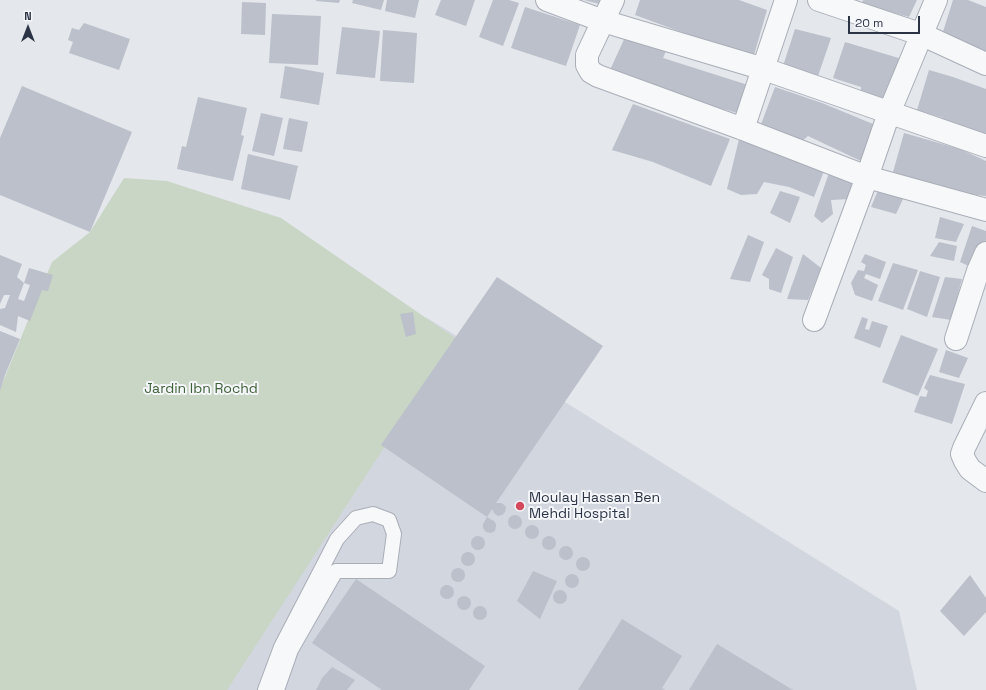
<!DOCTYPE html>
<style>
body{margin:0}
#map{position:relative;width:986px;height:690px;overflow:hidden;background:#e4e7ec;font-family:"Space Grotesk",sans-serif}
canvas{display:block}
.north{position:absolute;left:8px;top:8px;width:40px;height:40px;-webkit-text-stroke:3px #f4f6f9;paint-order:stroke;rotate:0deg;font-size:11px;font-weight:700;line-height:16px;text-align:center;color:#2b3445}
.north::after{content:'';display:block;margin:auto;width:14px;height:18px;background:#2b3445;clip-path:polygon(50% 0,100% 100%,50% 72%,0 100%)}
.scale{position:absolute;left:848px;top:16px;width:72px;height:18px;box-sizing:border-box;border:2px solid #2b3445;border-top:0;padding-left:5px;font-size:12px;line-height:14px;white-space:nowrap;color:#2b3445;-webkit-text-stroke:3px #f4f6f9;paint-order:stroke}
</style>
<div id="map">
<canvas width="986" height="690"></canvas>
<div class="north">N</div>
<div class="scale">20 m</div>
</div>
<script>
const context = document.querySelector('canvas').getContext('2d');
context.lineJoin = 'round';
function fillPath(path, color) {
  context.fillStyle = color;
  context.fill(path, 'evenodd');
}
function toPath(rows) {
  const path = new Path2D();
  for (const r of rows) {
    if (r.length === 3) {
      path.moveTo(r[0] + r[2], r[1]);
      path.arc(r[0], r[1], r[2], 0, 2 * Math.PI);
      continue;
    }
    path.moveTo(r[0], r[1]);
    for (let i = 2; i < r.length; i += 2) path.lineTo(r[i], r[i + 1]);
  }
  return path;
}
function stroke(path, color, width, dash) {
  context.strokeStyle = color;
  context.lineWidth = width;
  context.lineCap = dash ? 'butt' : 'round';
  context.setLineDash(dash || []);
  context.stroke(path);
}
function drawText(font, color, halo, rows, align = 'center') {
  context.font = font + ' "Space Grotesk",sans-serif';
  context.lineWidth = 4;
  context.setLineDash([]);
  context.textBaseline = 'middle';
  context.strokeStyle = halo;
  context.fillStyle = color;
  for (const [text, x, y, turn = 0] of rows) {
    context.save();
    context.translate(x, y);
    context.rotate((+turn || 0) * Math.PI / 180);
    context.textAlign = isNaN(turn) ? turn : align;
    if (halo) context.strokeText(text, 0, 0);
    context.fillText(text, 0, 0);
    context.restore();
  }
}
fillPath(toPath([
 [427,318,565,402,899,611,917,690,192,690]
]), '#d2d6de');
fillPath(toPath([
 [124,178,167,181,281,218,455,338,227,690,0,690,0,389,52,262,90,232]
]), '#c9d6c5');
fillPath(toPath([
 [316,0,340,0,339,3,316,1],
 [353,0,384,0,381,10,352,3],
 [387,0,419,0,415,18,385,11],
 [441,0,475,0,466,26,435,15],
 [493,0,509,0,519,3,503,46,479,37],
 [584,0,600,0,599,4],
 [640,0,739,0,767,10,754,55,692,36,635,15],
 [863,0,917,0,909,17,862,4],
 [953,0,968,0,986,7,986,53,941,38],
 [242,2,266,3,265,35,241,34],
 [525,7,580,25,566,66,511,48],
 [272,14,321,16,318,65,269,63],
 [84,23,130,39,119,70,69,53,73,42,68,40,72,28,79,30],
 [342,27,380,31,375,78,336,74],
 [795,29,831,38,818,76,783,66],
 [383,30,417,33,414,83,380,81],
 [626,35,667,49,663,58,748,85,741,114,712,106,610,70],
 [845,42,902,59,887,103,861,95,861,87,833,78],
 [285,66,324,73,319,105,280,98],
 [929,70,953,77,986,89,986,139,940,126,943,118,917,110],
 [22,86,132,132,90,232,0,195,0,138],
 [775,87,822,103,878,126,863,162,808,136,801,142,760,127],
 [198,97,247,108,241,135,244,136,233,181,177,169,182,146,186,147],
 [633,104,730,139,711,186,653,162,612,150],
 [261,113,283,118,274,156,252,151],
 [289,118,308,122,302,152,283,149],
 [904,133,960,149,986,161,986,196,977,195,948,191,893,172],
 [739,139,797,160,824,171,814,197,789,187,764,182,757,194,741,195,727,189],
 [248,154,298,166,290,200,241,189],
 [829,173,856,180,850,199,831,200,833,214,822,223,814,216],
 [879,188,905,195,896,214,871,207],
 [780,191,800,197,790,223,770,213],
 [940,217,964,224,956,242,935,238],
 [972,226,986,231,986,240,975,269,960,262],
 [748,235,764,242,750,282,730,279],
 [939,242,957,246,954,261,930,256],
 [776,248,793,257,781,293,769,289,769,279,762,275],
 [803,254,821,268,808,300,787,299],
 [865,254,886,262,880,279,866,274,864,278,878,285,872,301,855,295,851,283,858,270,864,271,866,265,861,262],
 [0,255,22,264,17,277,24,283,29,268,53,275,48,291,42,290,30,321,18,316,16,332,0,325,0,309,5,308,10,295,4,295,0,304],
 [24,283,30,285,24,301,18,299],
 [893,263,918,270,903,310,878,301],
 [920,271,940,277,927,317,907,309],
 [497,277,603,346,496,503,501,503,503,504,506,507,505,512,502,515,498,516,494,513,492,509,487,517,381,445],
 [945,277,962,279,951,320,932,317],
 [413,312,416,334,406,337,400,314],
 [862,317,868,319,865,329,869,330,872,321,888,326,880,348,854,338],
 [0,331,20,339,5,375,0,391],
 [901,335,938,349,918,396,882,382],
 [946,350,968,358,959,378,939,372],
 [930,375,965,384,952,424,914,412,920,396,926,397,928,391,924,388],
 [515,522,7],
 [487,517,490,519,494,521,496,524,496,526,495,531,491,533,486,532,483,528,483,524],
 [532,532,7],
 [478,543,7],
 [549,543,7],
 [566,553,7],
 [468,559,7],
 [583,564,7],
 [458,575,7],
 [533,571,557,581,540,619,517,601],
 [572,581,7],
 [970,575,986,598,986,612,964,636,940,611],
 [356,579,485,666,469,690,382,690,312,643],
 [447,592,7],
 [560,597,7],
 [464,603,7],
 [480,613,7],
 [622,619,682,656,662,688,665,690,578,690],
 [717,644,793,690,689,690],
 [332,667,355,680,347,690,316,690,322,678]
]), '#bbc0ca');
const lane = toPath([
 [265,690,281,647,337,539,356,518,373,514,389,520,394,534,389,571,336,571,291,650,277,690]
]);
const street = toPath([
 [547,0,603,21,764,69,986,146],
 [613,0,603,21,587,55,587,65,591,72,598,76,743,129,867,177,986,210],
 [819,0,923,35,986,64],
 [743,129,786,0],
 [814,320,867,177,889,113,936,0],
 [956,339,978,271,986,253],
 [986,403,964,448,962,454,965,461,970,469,986,481]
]);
stroke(lane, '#a9aeb7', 16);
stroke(street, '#a9aeb7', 24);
stroke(lane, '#f7f8fa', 14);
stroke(street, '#f7f8fa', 22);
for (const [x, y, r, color] of [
 [520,506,5,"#d1495b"]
]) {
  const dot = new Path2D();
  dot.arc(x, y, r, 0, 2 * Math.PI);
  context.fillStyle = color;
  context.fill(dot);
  stroke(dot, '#f4f6f9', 1.5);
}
drawText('14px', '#3f6138', '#f4f6f9', [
 ["Jardin Ibn Rochd",201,389]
]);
drawText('14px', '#2b3445', '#f4f6f9', [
 ["Moulay Hassan Ben",529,498],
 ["Mehdi Hospital",529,514]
], 'left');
</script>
